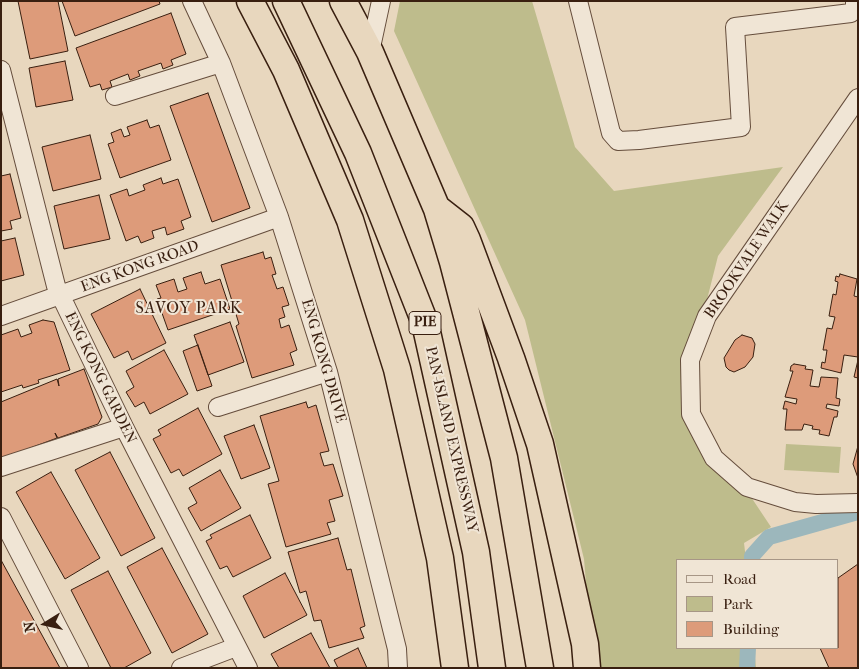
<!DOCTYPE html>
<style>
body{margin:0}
#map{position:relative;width:859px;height:669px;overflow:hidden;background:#e8d7be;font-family:"IM FELL French Canon",serif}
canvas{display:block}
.frame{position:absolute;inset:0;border:2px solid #391f10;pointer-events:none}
.legend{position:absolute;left:676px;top:559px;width:162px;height:90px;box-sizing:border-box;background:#f0e5d5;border:1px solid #a79686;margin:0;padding:6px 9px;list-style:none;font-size:15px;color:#391f10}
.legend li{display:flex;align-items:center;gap:10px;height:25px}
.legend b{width:25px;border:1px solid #a79686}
.north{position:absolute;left:20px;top:599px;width:50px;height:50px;-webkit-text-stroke:4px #f0e5d5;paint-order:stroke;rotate:260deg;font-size:14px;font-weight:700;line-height:20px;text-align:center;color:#391f10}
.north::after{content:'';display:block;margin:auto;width:18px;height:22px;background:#391f10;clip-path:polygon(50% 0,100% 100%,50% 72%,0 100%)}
</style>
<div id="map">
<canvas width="859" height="669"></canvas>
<div class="frame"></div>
<ul class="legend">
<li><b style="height:6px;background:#f0e5d5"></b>Road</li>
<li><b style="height:14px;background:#bebc8c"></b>Park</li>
<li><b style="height:14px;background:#dd9b7a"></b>Building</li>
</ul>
<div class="north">N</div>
</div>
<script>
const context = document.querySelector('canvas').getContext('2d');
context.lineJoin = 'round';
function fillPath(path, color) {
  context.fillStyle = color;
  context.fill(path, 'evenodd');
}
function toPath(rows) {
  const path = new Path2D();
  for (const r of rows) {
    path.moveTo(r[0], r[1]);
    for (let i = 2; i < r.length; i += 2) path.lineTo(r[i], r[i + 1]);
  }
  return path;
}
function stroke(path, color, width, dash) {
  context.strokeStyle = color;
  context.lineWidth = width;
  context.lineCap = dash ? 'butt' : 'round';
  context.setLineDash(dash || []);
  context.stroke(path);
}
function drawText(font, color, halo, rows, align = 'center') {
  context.font = font + ' "IM FELL French Canon",serif';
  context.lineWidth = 4;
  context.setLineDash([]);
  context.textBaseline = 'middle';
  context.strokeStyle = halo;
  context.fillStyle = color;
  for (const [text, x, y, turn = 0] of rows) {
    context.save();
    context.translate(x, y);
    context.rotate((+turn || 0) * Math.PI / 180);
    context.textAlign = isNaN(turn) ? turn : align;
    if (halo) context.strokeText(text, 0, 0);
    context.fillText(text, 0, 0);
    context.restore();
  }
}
fillPath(toPath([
 [400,1,532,1,575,147,614,191,783,167,718,256,683,395,771,527,744,543,746,560,678,560,678,648,754,648,756,668,593,668,584,559,525,320,394,31],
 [786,444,841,447,839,473,784,470]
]), '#bebc8c');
stroke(toPath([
 [752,560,752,556,769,537,858,512],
 [747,668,748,648]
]), '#9cb7bc', 16);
const building = toPath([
 [18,1,58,1,68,51,30,59,18,1],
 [62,1,159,1,160,4,75,36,62,1],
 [171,13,186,54,171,60,173,65,163,69,161,63,138,71,140,76,130,80,128,74,110,81,112,87,102,90,100,84,90,87,76,48,171,13],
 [65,61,73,100,36,107,29,68,65,61],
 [208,93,250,208,212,222,170,106,208,93],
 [147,120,150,128,159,125,171,160,120,178,108,144,114,142,111,133,121,129,124,137,130,135,127,127,147,120],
 [90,135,101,179,53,191,42,147,90,135],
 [10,174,21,218,10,221,12,229,1,231,1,176,10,174],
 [161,178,163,184,178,179,191,217,181,221,184,229,167,235,165,227,152,231,154,238,141,243,138,236,126,241,110,195,127,189,129,196,145,190,143,185,161,178],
 [99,195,110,239,64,249,54,206,99,195],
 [15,238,24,275,1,281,1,241,15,238],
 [263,252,265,259,271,257,276,274,272,275,277,289,283,287,289,305,282,307,285,317,279,319,281,328,289,325,297,350,290,353,294,365,252,378,236,326,239,324,221,265,263,252],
 [201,272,205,284,220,279,230,309,168,330,157,299,161,298,156,285,174,279,178,292,187,289,183,278,201,272],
 [840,274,857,279,854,296,858,297,858,357,844,355,841,373,821,368,822,362,825,363,827,350,823,350,827,328,832,329,835,317,829,316,833,294,836,295,838,282,835,281,836,276,839,277,840,274],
 [140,289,166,343,132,360,128,351,114,358,91,314,140,289],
 [43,320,54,322,70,370,38,380,39,383,23,388,22,385,1,392,1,335,18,329,21,337,32,333,29,325,43,320],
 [230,322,244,362,208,375,194,335,230,322],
 [742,335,752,338,755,344,753,357,745,367,734,372,729,370,726,367,724,358,735,340,742,335],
 [198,345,212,386,197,391,183,351,198,345],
 [164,350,188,394,150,414,144,402,135,407,126,392,134,387,126,371,164,350],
 [858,360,858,378,854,377,858,360],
 [794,364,806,366,805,369,813,370,810,386,819,387,821,377,838,378,836,398,840,399,839,406,827,404,826,408,838,411,837,417,834,417,829,436,819,434,820,430,812,429,813,426,804,424,802,430,785,430,787,409,783,409,785,401,796,404,797,399,785,397,793,371,790,371,791,366,794,364],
 [84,369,102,417,98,424,58,438,55,433,57,438,1,459,1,402,57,379,59,386,58,379,84,369],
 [306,402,308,408,316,405,329,451,320,453,324,466,333,464,343,496,329,500,335,521,327,523,331,534,286,547,268,484,279,481,260,416,306,402],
 [198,408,222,454,183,476,179,469,171,473,153,439,161,435,158,430,198,408],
 [254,425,270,468,241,479,224,436,254,425],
 [858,446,858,478,853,464,858,446],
 [110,452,155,538,121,556,75,470,110,452],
 [220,470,241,508,201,531,188,508,197,503,189,488,220,470],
 [51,472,100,558,65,579,16,492,51,472],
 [250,515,271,558,233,577,227,566,220,569,206,541,212,538,210,535,250,515],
 [338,538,347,570,351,569,365,626,360,628,364,638,329,648,321,620,314,621,306,591,300,593,288,552,338,538],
 [162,548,208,634,172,653,127,567,162,548],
 [1,560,60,668,1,668,1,560],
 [858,564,858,668,829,668,820,648,838,648,838,578,858,564],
 [108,571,151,653,124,668,111,668,71,590,108,571],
 [285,573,307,615,264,638,243,596,285,573],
 [311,633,330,668,279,668,271,654,311,633],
 [358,648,367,668,338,668,334,660,358,648]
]);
fillPath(building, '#dd9b7a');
stroke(building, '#391f10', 1);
const minor = toPath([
 [192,1,221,63,279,217,328,372,397,649,398,668],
 [578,1,611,133,618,141,639,140,741,127,735,27,851,13,855,9,855,1],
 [370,52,381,1],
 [1,70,56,286,124,427,248,668],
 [115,96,221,63],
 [858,98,707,316,690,360,691,414,714,458,747,487,795,502,816,504,858,503],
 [1,316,279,217],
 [218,407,328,372],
 [1,467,124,427],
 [1,517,79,668],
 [181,668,236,647]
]);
const highway = toPath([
 [250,1,286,70,350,220,397,369,440,558,455,668],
 [286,1,358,153,425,323,476,552,492,668],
 [343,1,370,52,437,209,453,262,504,458,540,668],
 [438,209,461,227,467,240,511,358,540,444,585,644,587,668]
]);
stroke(minor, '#654d3c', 20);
stroke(highway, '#391f10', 29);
stroke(minor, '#f0e5d5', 18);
stroke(highway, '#e8d7be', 26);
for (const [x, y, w] of [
 [425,323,32]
]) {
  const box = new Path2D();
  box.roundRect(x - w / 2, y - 11.5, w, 23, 4);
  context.fillStyle = '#f0e5d5';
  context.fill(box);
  stroke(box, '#391f10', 1);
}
drawText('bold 14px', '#391f10', null, [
 ["PIE",425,323]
]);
drawText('15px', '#391f10', '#f0e5d5', [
 ["BROOKVALE WALK",747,260,-56],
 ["ENG KONG ROAD",140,267,-20],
 ["ENG KONG DRIVE",323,361,74],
 ["ENG KONG GARDEN",100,378,64],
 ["PAN-ISLAND EXPRESSWAY",451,440,77]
]);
context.letterSpacing = '1px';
drawText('16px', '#391f10', '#f0e5d5', [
 ["SAVOY PARK",189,309]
]);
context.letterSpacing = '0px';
</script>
